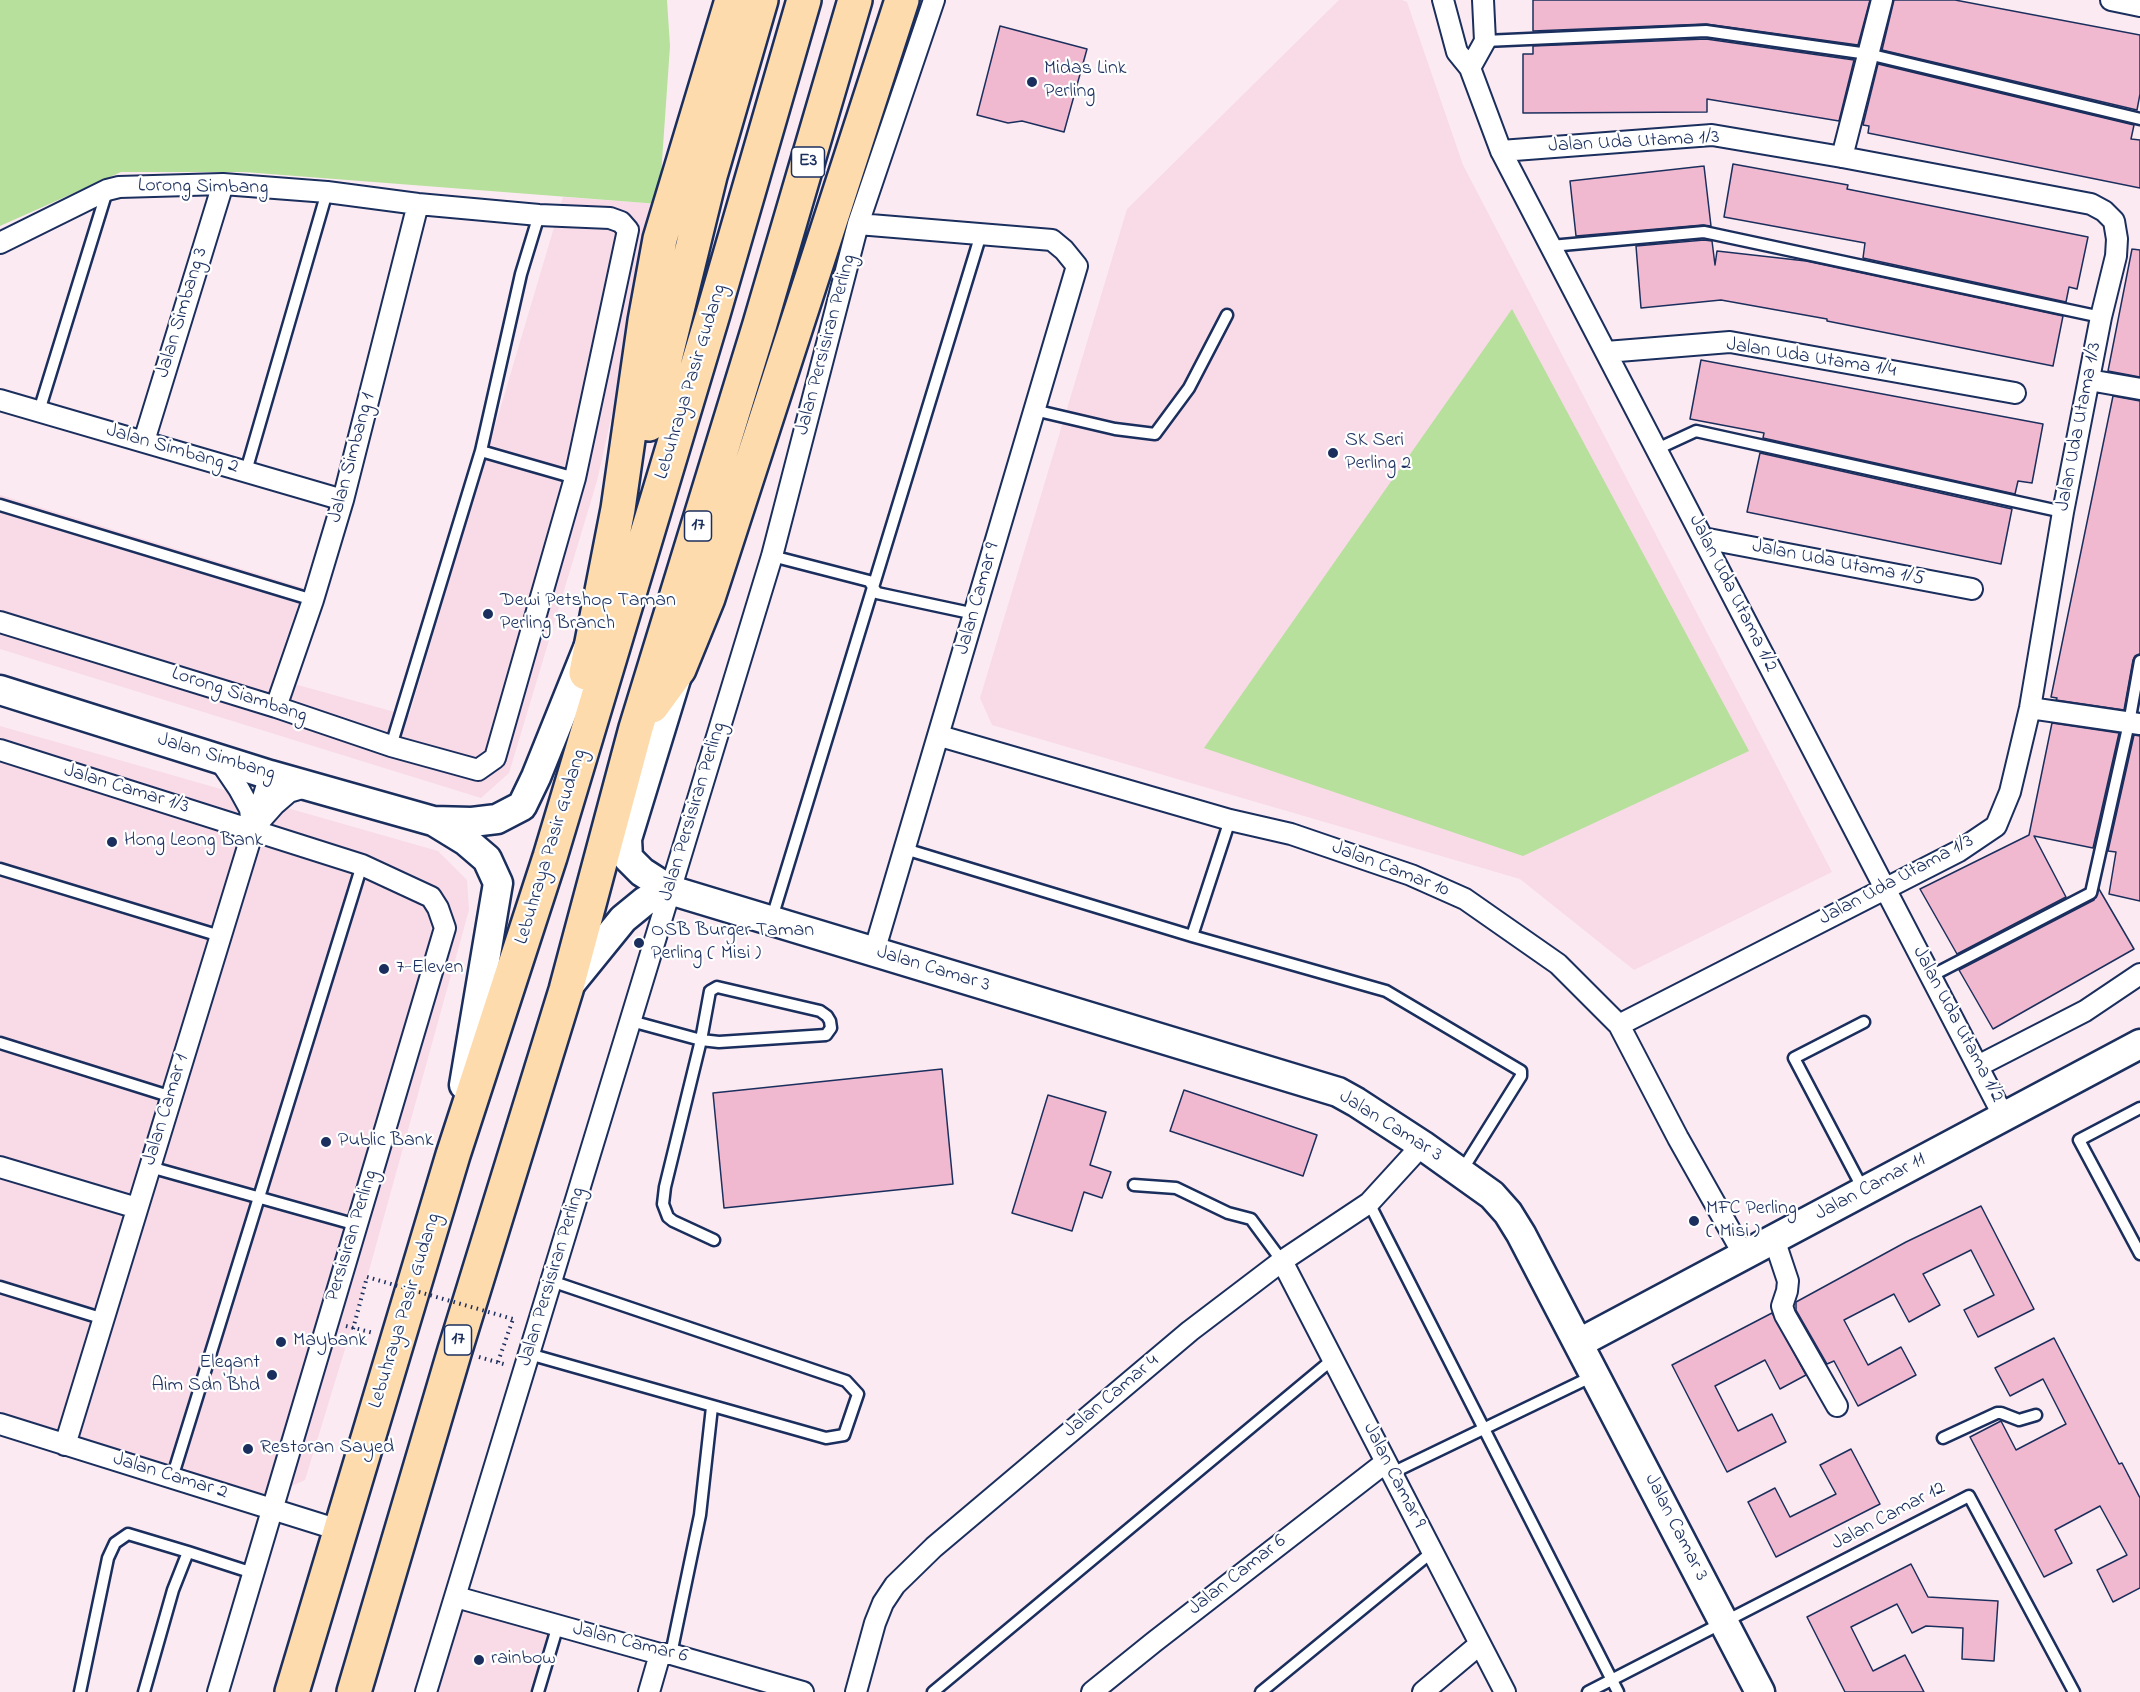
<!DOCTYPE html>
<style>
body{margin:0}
canvas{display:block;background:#fbeaf1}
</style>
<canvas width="2140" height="1692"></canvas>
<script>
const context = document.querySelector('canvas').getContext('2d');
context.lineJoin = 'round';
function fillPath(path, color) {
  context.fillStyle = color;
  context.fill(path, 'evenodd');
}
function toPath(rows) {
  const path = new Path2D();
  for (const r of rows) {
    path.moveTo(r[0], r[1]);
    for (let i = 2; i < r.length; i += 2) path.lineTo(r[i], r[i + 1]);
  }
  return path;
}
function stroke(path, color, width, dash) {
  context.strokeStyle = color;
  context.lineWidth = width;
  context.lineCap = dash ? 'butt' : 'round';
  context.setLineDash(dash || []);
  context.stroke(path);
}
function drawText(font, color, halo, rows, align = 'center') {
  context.font = font + ' "Indie Flower",sans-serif';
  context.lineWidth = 4.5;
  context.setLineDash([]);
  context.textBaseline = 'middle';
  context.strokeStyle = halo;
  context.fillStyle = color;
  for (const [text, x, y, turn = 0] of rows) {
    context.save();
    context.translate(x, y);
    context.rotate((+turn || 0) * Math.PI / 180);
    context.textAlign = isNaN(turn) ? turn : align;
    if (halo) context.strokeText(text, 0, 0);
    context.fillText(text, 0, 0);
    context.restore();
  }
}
fillPath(toPath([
 [1339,0,1402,0,1407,2,1463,165,1832,872,1634,970,1520,879,992,725,980,698,1127,209],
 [563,197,659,204,597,481,509,773,481,798,0,649,0,495,304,588,273,678,409,716],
 [0,726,438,851,467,880,469,910,370,1267,305,1480,243,1508,0,1437],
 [445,1602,560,1635,542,1692,418,1692]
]), '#f8dbe7');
fillPath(toPath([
 [0,0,667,0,670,46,659,204,244,172,121,172,0,226],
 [1512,309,1749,751,1523,856,1204,748]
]), '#b7e09c');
const building = toPath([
 [1533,0,1870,0,1858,45,1706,24,1533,31,1533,0],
 [1894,0,1955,0,2140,35,2140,94,2137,110,1882,50,1894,0],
 [1000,26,1087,49,1064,132,1022,121,1008,123,977,115,1000,26],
 [1706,39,1854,60,1839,121,1707,99,1707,112,1523,113,1523,54,1533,54,1533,46,1706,39],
 [1878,64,2134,125,2131,139,2140,140,2140,188,1868,133,1869,126,1863,125,1878,64],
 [1733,164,1848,185,1847,189,2088,237,2077,289,2069,287,2066,302,1863,258,1865,243,1724,217,1733,164],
 [1704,166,1711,226,1703,225,1576,236,1570,181,1704,166],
 [1704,240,1712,241,1715,265,1717,251,1806,261,2063,316,2053,366,1827,321,1827,319,1721,300,1641,308,1636,246,1704,240],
 [2132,249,2140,250,2140,377,2108,371,2132,249],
 [1701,360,2043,424,2032,483,2018,481,2015,494,1763,438,1764,433,1690,419,1701,360],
 [2113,396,2140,401,2140,654,2135,656,2133,660,2124,710,2056,700,2057,698,2051,697,2113,396],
 [1760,453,2012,509,2001,564,1747,512,1760,453],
 [2052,723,2119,733,2093,848,2034,836,2066,897,1957,954,1920,889,2029,835,2052,723],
 [2134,735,2140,736,2140,901,2109,894,2116,852,2108,851,2134,735],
 [2099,889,2134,949,1993,1029,1959,970,2094,900,2099,889],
 [942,1069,953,1184,724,1208,713,1093,942,1069],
 [1184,1090,1317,1135,1303,1176,1170,1131,1184,1090],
 [1048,1095,1106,1112,1090,1165,1111,1172,1102,1198,1084,1192,1072,1231,1012,1213,1048,1095],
 [1981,1206,2034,1309,1978,1337,1964,1310,1994,1295,1971,1250,1923,1274,1940,1305,1909,1322,1894,1294,1844,1320,1868,1365,1901,1347,1916,1375,1858,1406,1834,1361,1827,1364,1796,1310,1796,1302,1906,1242,1981,1206],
 [1772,1313,1806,1375,1780,1389,1765,1360,1715,1386,1738,1431,1772,1414,1786,1442,1727,1472,1672,1365,1772,1313],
 [2054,1338,2119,1464,2122,1463,2140,1498,2140,1588,2113,1602,2097,1570,2127,1555,2100,1506,2055,1530,2072,1563,2044,1577,1970,1437,2001,1421,2016,1450,2066,1424,2043,1379,2010,1396,1995,1368,2054,1338],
 [1851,1449,1880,1504,1776,1557,1748,1502,1775,1488,1790,1517,1836,1494,1820,1465,1851,1449],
 [1911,1564,1928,1597,1998,1601,1994,1661,1962,1659,1963,1628,1926,1626,1912,1633,1897,1604,1851,1627,1873,1671,1905,1655,1924,1692,1845,1692,1807,1617,1911,1564]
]);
fillPath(building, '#f1b9cf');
stroke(building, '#1b2f5e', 1.5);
const lane = toPath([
 [1485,41,1706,31,1868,54,2140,119],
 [1551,246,1704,232,2101,317],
 [1034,410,1115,429,1155,434,1189,388,1227,315],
 [39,411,107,191],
 [1657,449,1696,431,2063,512],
 [481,451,575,478],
 [246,471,327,192],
 [0,505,313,600],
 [772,556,869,581,877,593,975,614],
 [391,746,481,451,521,274,539,215],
 [905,849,1192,936,1386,991,1521,1071,1521,1076,1461,1172],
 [0,869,220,936],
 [771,921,981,234],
 [1192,936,1230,820],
 [1931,976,2091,893,2129,723,2140,661],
 [631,1021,701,1040,719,1042,826,1035,831,1028,830,1021,827,1016,820,1011,717,987,710,991,701,1040,665,1187,663,1204,668,1217,673,1221,714,1240],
 [1864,1022,1794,1058,1864,1191],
 [0,1043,172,1097],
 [2140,1108,2079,1140,2140,1254],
 [150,1167,357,1225],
 [1134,1185,1176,1188,1228,1213,1251,1219,1282,1261],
 [1369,1203,1618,1692],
 [0,1287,104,1319],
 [529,1354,826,1438,844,1435,858,1394,846,1381,551,1281],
 [1943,1438,1997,1413,2001,1413,2019,1420,2036,1415],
 [1392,1473,1593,1376],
 [172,1478,362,865],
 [671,1654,700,1515,712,1407],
 [80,1692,108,1558,115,1543,128,1534,188,1552],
 [144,1692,173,1590,188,1552,253,1573],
 [538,1692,558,1625],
 [933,1692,1333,1359],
 [1261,1692,1432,1552],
 [1588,1692,1969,1496,2074,1692]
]);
const street = toPath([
 [1443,0,1457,52,1470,68,1501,151,2004,1117],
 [2111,0,2140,6],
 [1470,68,1485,41,1483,0],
 [1501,151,1712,135,1842,157,2091,204,2104,211,2114,221,2117,239,2116,256,2101,317,2063,512,2030,708,2010,792,1996,826,1959,851,1619,1025],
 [1842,157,1882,0],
 [858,224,1052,240,1064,250,1077,266,874,952],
 [0,243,107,190,119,187,223,184,327,192,418,204,539,215,610,218,621,222,628,230,575,478,495,758,478,770,391,746,276,707,0,622],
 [1606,352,1730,342,2015,393],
 [2089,380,2140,389],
 [0,400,343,500],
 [144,441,223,184],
 [1703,538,1972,589],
 [276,707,313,600,343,500,418,204],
 [2030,708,2140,724],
 [940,736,1230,820,1291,834,1411,875,1465,899,1558,964,1619,1025,1678,1138,1744,1255],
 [0,750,362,865,431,897,438,908,445,928,218,1692],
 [218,758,239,789,250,809,252,827],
 [258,823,274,805,289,792,309,786],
 [1978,1066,2085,1011,2140,974],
 [0,1167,137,1208],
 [1774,1239,1788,1281,1787,1291,1782,1306,1785,1315,1837,1406],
 [1282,1261,1505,1692],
 [0,1424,339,1530],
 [65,1445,270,775],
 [456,1597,660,1654,671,1654,803,1692],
 [426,1692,772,556,858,224,934,0],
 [649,1692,660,1654],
 [856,1692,875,1623,883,1603,895,1585,934,1547,1190,1331,1282,1261,1369,1203,1422,1145],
 [1092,1692,1154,1642,1386,1462],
 [1423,1692,1480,1644]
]);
const secondary = toPath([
 [676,679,627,839,628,858,642,872,670,890,1338,1092,1356,1102,1422,1145,1492,1195,1508,1213,1521,1234,1760,1692],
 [0,690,270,775,433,821,472,822,497,819,522,806,536,777,588,648],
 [435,822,466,841,487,859,498,883,464,1085],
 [567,988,623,919,645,901,670,890],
 [1579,1343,2140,1044]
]);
const highway = toPath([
 [649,424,710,176,761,0],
 [586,673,618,509,645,321,660,239,732,0],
 [652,706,679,669,708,598,902,0],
 [292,1692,453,1155,550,857,713,314,804,0],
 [354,1692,455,1350,566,990,636,728,760,324,855,0]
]);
stroke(lane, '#1b2f5e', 15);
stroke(street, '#1b2f5e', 24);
stroke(secondary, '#1b2f5e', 33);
stroke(highway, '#1b2f5e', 38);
stroke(toPath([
 [346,1326,374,1333],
 [353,1329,367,1277],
 [479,1357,507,1365],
 [498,1362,513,1319]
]), '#1b2f5e', 4, [1.5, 4.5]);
stroke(lane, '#fff', 10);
stroke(street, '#fff', 20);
stroke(secondary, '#fff', 28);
stroke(highway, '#fedbac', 33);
stroke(toPath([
 [367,1277,513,1319]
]), '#1b2f5e', 4, [1.5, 4.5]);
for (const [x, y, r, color] of [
 [1032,82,6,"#1b2f5e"],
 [1333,453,6,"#1b2f5e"],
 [488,614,6,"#1b2f5e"],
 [112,842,6,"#1b2f5e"],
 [639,943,6,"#1b2f5e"],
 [384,969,6,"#1b2f5e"],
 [326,1142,6,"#1b2f5e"],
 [1694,1221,6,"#1b2f5e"],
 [281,1342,6,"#1b2f5e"],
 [272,1375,6,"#1b2f5e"],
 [248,1449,6,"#1b2f5e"],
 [479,1660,6,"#1b2f5e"]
]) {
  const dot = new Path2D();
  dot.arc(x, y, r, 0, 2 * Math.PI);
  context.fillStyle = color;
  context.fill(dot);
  stroke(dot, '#fff', 2);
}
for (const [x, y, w] of [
 [808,162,33],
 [698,526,27],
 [458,1340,27]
]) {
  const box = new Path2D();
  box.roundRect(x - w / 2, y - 15, w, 30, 4.5);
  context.fillStyle = '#fff';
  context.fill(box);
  stroke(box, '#1b2f5e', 1.5);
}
drawText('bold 18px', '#1b2f5e', null, [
 ["E3",808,162],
 ["17",698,526],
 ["17",458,1340]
]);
drawText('20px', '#1b2f5e', '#fff', [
 ["Midas Link",1044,70],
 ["Perling",1044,93],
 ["SK Seri",1345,442],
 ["Perling 2",1345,465],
 ["Dewi Petshop Taman",500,602],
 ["Perling Branch",500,625],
 ["Hong Leong Bank",124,842],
 ["OSB Burger Taman",651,932],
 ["Perling ( Misi )",651,955],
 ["7-Eleven",396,969],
 ["Public Bank",338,1142],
 ["MFC Perling",1706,1210],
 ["( Misi )",1706,1233],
 ["Maybank",293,1342],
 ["Elegant",260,1364,"right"],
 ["Aim Sdn Bhd",260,1387,"right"],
 ["Restoran Sayed",260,1449],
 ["rainbow",491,1660]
], 'left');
drawText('20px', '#1b2f5e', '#fff', [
 ["Jalan Uda Utama 1/3",1634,143,-3],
 ["Lorong Simbang",203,188,1],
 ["Jalan Simbang 3",183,313,-73],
 ["Jalan Persisiran Perling",827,345,-75],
 ["Jalan Uda Utama 1/4",1811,359,9],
 ["Lebuhraya Pasir Gudang",692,382,-73],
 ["Jalan Uda Utama 1/3",2080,427,-79],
 ["Jalan Simbang 2",172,450,16],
 ["Jalan Simbang 1",353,458,-75],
 ["Jalan Uda Utama 1/5",1838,564,11],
 ["Jalan Uda Utama 1/2",1732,594,63],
 ["Jalan Camar 9",979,599,-74],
 ["Lorong Siambang",239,696,18],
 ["Jalan Simbang",216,758,17],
 ["Jalan Camar 1/3",126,790,17],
 ["Jalan Persisiran Perling",694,812,-73],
 ["Lebuhraya Pasir Gudang",552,847,-73],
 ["Jalan Camar 10",1390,870,21],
 ["Jalan Uda Utama 1/3",1897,881,-28],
 ["Jalan Camar 3",933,970,17],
 ["Jalan Uda Utama 1/2",1957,1025,62],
 ["Jalan Camar 1",167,1110,-73],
 ["Jalan Camar 3",1390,1127,32],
 ["Jalan Camar 11",1871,1188,-28],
 ["Persisiran Perling",353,1236,-73],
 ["Jalan Persisiran Perling",553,1277,-73],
 ["Lebuhraya Pasir Gudang",406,1311,-73],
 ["Jalan Camar 4",1112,1397,-40],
 ["Jalan Camar 9",1393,1476,63],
 ["Jalan Camar 2",170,1477,17],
 ["Jalan Camar 12",1889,1517,-28],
 ["Jalan Camar 3",1675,1528,63],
 ["Jalan Camar 6",1238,1576,-38],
 ["Jalan Camar 6",630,1644,14]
]);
</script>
